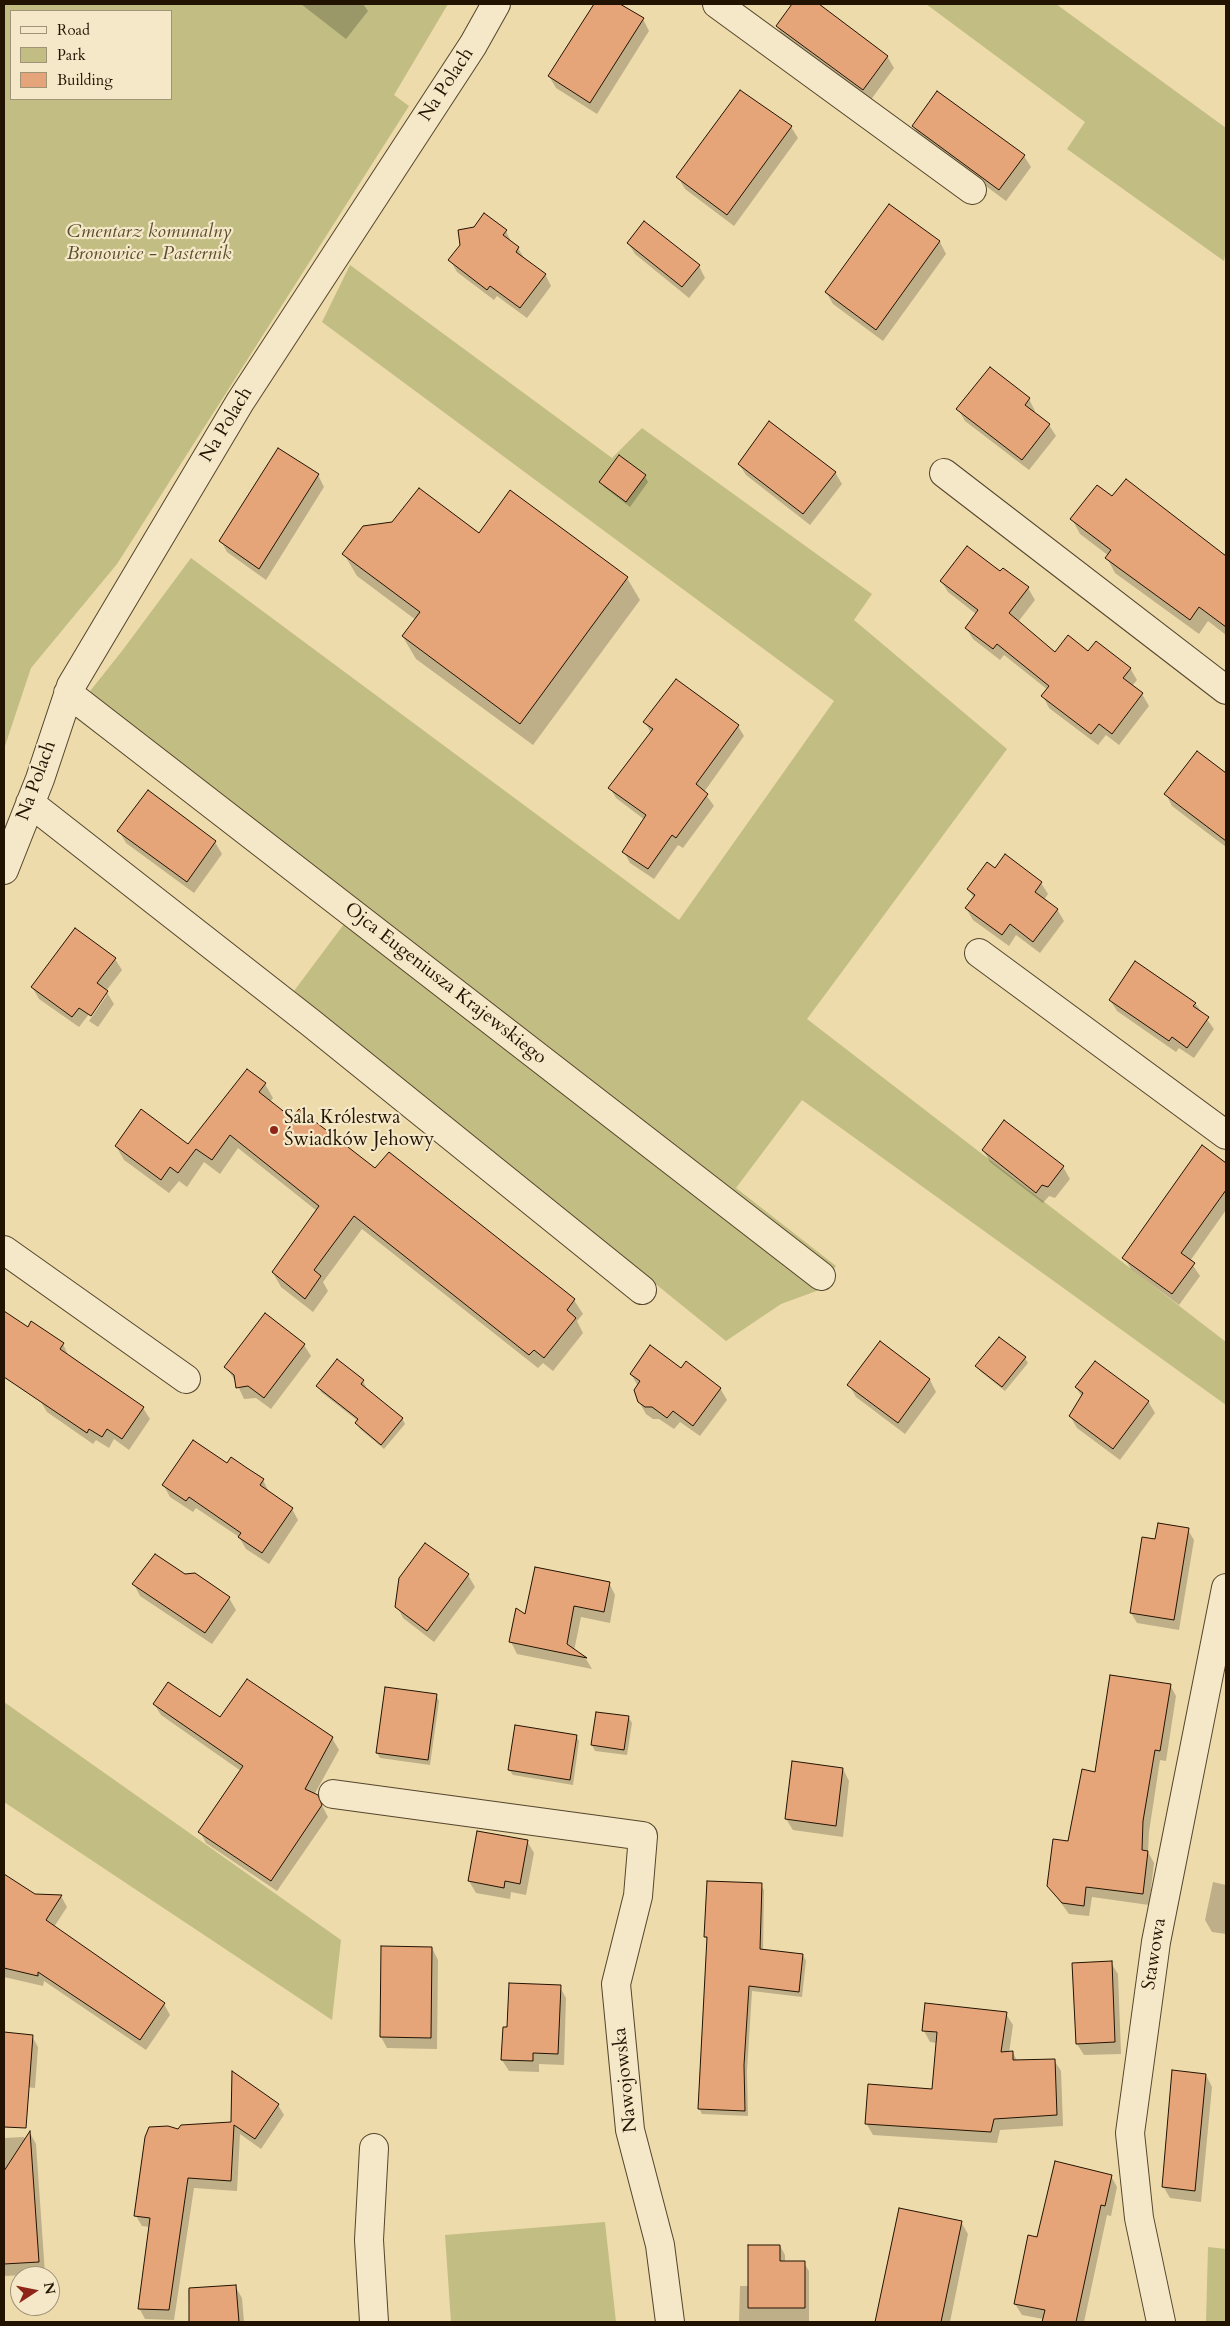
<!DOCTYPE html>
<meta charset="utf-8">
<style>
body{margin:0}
#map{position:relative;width:1230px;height:2326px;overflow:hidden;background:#eedbab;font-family:Cardo,serif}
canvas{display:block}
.frame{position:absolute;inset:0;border:5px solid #221301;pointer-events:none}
.legend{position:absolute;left:10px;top:10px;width:162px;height:90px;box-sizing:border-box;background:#f4e8c8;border:1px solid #a09378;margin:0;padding:6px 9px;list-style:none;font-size:15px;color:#221301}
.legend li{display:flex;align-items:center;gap:10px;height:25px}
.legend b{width:25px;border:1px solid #a09378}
.north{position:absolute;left:10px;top:2266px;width:50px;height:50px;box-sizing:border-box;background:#f4e8c8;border:1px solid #a09378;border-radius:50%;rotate:79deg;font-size:14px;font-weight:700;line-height:20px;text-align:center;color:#221301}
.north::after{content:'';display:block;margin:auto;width:18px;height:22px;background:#8f2418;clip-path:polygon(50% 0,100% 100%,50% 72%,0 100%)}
</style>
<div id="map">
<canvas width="1230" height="2326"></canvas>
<div class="frame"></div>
<ul class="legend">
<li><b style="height:6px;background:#f4e8c8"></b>Road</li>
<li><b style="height:14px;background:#c1bd83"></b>Park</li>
<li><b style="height:14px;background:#e6a479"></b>Building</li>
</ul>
<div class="north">N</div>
</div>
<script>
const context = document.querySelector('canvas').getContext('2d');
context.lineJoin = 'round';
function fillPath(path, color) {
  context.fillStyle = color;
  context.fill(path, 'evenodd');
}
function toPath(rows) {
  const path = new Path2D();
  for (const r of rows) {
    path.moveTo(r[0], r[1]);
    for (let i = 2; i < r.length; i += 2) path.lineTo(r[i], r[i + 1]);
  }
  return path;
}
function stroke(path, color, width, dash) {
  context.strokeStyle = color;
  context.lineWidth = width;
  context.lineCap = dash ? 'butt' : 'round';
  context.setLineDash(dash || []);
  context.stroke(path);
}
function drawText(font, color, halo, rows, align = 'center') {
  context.font = font + ' Cardo,serif';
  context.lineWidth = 4.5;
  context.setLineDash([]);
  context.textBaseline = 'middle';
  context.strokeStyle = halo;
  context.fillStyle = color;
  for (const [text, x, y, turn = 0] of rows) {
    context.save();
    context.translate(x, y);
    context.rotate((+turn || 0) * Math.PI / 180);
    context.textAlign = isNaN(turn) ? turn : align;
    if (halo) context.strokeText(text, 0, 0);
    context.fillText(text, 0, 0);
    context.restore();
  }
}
fillPath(toPath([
 [4,4,448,4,394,95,409,106,117,564,31,668,4,749],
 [11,11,171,11,171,99,11,99],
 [926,4,1056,4,1226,128,1226,250,1224,261,1067,149,1085,122],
 [350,265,612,458,642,428,872,594,854,620,1007,749,807,1019,1226,1342,1226,1405,802,1100,736,1188,836,1266,819,1290,781,1304,726,1341,294,991,347,920,71,715,122,651,191,558,679,920,834,701,322,322],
 [4,1702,341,1940,332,2020,4,1802],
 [605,2222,616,2322,451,2322,445,2235],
 [1208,2247,1226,2249,1226,2322,1206,2322]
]), '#c1bd83');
fillPath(toPath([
 [301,4,363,4,368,11,346,39],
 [595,4,618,4,643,19,649,31,597,114,556,88,549,76],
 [794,4,816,4,887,56,894,68,870,101,784,38,777,26],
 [913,126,1024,156,1031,167,1006,201,920,137],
 [791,127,798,138,734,226,685,189,678,177],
 [890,206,940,242,946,254,883,341,833,304,826,292],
 [485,215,506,231,512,244,518,248,526,261,545,274,551,286,527,318,497,296,494,300,457,272,450,260],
 [628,243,699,266,705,278,689,298,635,254],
 [1029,399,1035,411,1034,413,1049,425,1056,436,1029,470,965,421,958,409],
 [739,464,835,472,842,484,810,525,746,475],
 [318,475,324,487,266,580,227,552,221,541],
 [645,476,648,482,630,507,604,487,601,482],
 [1126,481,1226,558,1226,635,1208,621,1199,634,1115,573,1107,558,1109,556,1080,534,1072,519,1113,498],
 [479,534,627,578,640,600,533,745,416,659,403,637,416,620,357,576,344,554],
 [1003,570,1028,588,1035,600,1018,622,1056,654,1088,652,1130,668,1137,680,1132,686,1142,694,1149,706,1119,745,1106,735,1098,745,1049,708,1043,696,1048,690,1004,655,1000,660,973,639,966,628,976,614,948,592,941,581,1001,573],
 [645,722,738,726,744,736,704,792,714,806,683,848,678,845,654,879,630,863,624,852,645,820,616,798,610,788,651,733],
 [1197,753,1226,775,1226,847,1172,806,1166,794],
 [148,792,215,842,222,854,194,893,126,843,119,831],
 [995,869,1041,883,1048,894,1044,900,1057,909,1064,921,1040,953,1016,935,1009,946,973,920,966,908,974,898,968,889],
 [115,959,122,970,106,991,114,1004,98,1027,89,1021,107,995,104,995,79,1027,39,999,32,987],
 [1110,1000,1195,1003,1214,1029,1194,1058,1179,1048,1176,1052,1117,1011],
 [265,1084,273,1098,270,1102,292,1120,375,1170,389,1153,574,1300,583,1314,577,1321,583,1333,553,1371,543,1363,538,1368,362,1229,323,1282,328,1291,313,1312,281,1287,273,1273,317,1211,238,1148,220,1174,204,1162,187,1187,179,1181,169,1193,124,1160,116,1146,189,1145],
 [1202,1147,1226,1165,1226,1210,1190,1261,1200,1276,1179,1305,1131,1269,1124,1258],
 [983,1150,1063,1167,1070,1179,1055,1198,1049,1196,1043,1203,990,1162],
 [4,1312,28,1329,63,1344,69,1357,143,1408,150,1419,129,1450,114,1439,109,1448,96,1440,93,1444,47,1412,41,1402,4,1377],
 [881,1343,930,1380,936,1392,905,1434,856,1397,849,1385],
 [304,1345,311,1356,271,1409,256,1398,244,1399,236,1382,226,1367],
 [1025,1358,1028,1363,1005,1391,980,1371,977,1366],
 [681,1370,720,1388,727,1400,700,1436,680,1422,674,1429,659,1419,653,1419,646,1414,639,1402,638,1386,631,1374],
 [363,1381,366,1387,364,1389,402,1418,405,1424,384,1449,360,1429,356,1423,358,1421,321,1392,318,1386],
 [1076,1387,1148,1401,1155,1413,1120,1460,1077,1428,1070,1416,1082,1397],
 [227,1465,263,1480,269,1492,292,1509,298,1520,269,1564,246,1549,239,1537,196,1508,193,1512,170,1497,164,1486],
 [1188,1530,1194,1540,1179,1630,1137,1623,1131,1613,1156,1541],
 [468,1575,475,1587,434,1642,403,1618,397,1606],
 [185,1576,229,1598,236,1610,212,1644,140,1596,134,1584],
 [609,1583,615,1595,610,1623,581,1617,574,1651,586,1659,592,1669,517,1654,511,1642],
 [1170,1685,1176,1696,1166,1761,1160,1760,1149,1832,1148,1852,1154,1863,1149,1905,1092,1897,1089,1916,1069,1914,1048,1885,1069,1842,1096,1773],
 [436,1695,439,1701,430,1765,380,1758,377,1753],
 [154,1704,220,1719,332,1738,339,1750,314,1795,317,1796,328,1817,277,1891,206,1843,200,1832,241,1771,161,1715],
 [597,1713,629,1718,632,1723,627,1755,595,1751,592,1745],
 [576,1736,579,1741,573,1785,513,1775,509,1770],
 [843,1769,849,1781,843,1837,793,1830,786,1819],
 [527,1841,534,1853,526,1895,511,1892,510,1899,476,1893,469,1881],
 [4,1875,35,1895,61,1896,67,1907,54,1927,164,2004,170,2015,146,2050,44,1981,43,1986,4,1977],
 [1213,1882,1226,1885,1226,1934,1212,1932,1205,1920],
 [761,1885,764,1890,763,1951,803,1955,806,1961,802,1997,752,1991,747,2071,748,2116,702,2114,699,2108,708,1941,705,1937],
 [432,1948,438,1960,437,2049,387,2048,381,2037],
 [1111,1963,1118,1974,1121,2054,1084,2055,1077,2044],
 [560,1987,566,1998,564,2065,539,2064,539,2072,509,2071,502,2060,509,2028],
 [1006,2014,1013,2025,1009,2053,1013,2053,1018,2062,1054,2060,1061,2071,1063,2126,1000,2130,997,2143,873,2135,866,2123,934,2091,937,2043,930,2042,924,2031],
 [4,2034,32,2036,38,2047,35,2088,4,2085],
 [1206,2075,1212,2087,1201,2202,1170,2198,1163,2186],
 [278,2105,284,2115,261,2149,240,2134,237,2191,194,2188,174,2320,145,2319,139,2308,150,2227,142,2226,136,2216,178,2131,233,2123],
 [30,2133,36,2144,45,2274,4,2276,4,2138,24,2137,26,2140],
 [1111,2176,1117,2187,1111,2216,1107,2215,1084,2322,1042,2322,1043,2319,1022,2315,1015,2304,1038,2238],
 [900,2210,961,2222,968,2234,950,2322,877,2322],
 [780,2246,785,2255,785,2262,804,2263,809,2271,809,2322,739,2322,740,2286,749,2286],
 [235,2286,242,2298,244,2322,190,2322,188,2290]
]), '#0003');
const building = toPath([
 [594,4,620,4,644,18,590,103,548,76,594,4],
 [792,4,819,4,888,56,863,90,776,26,792,4],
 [740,90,792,126,727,215,676,177,740,90],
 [937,91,1025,155,999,190,912,126,937,91],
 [889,204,940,241,876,330,825,292,889,204],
 [484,213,507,230,503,235,519,247,516,252,546,274,520,308,490,286,487,290,448,260,460,245,458,230,474,227,484,213],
 [644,221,700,265,682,287,627,243,644,221],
 [990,367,1030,398,1025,405,1050,424,1022,460,956,409,990,367],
 [769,421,836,472,803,514,738,464,769,421],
 [278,448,319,474,259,569,219,541,278,448],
 [619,455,646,475,626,502,599,482,619,455],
 [1126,479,1226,556,1226,627,1199,607,1190,620,1105,558,1111,550,1070,519,1097,485,1112,496,1126,479],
 [419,488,479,533,510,490,628,577,520,724,402,636,420,612,342,554,363,526,392,522,419,488],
 [967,546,1000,571,1003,568,1029,587,1009,613,1055,652,1068,635,1088,651,1096,641,1131,668,1123,678,1143,693,1112,734,1099,724,1091,734,1041,696,1049,686,997,644,993,649,965,628,978,610,940,581,967,546],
 [676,679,739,725,696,784,708,794,676,838,672,835,648,869,622,852,646,815,608,788,653,729,643,722,676,679],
 [1197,751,1226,773,1226,841,1164,794,1197,751],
 [148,790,216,841,187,882,117,831,148,790],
 [1005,854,1042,882,1035,892,1058,909,1033,942,1010,924,1002,935,965,908,975,895,967,889,987,862,995,868,1005,854],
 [75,928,116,958,97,983,108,991,91,1016,79,1008,72,1017,31,987,75,928],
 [1135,961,1196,1003,1193,1006,1209,1017,1187,1048,1172,1037,1169,1041,1109,1000,1135,961],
 [247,1069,266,1083,259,1092,292,1118,299,1109,375,1168,389,1152,575,1299,567,1310,576,1318,544,1358,534,1350,529,1355,354,1216,314,1270,321,1276,305,1299,272,1272,319,1206,230,1135,212,1160,196,1149,178,1173,170,1167,161,1180,115,1146,141,1109,188,1144,247,1069],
 [1004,1120,1064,1166,1048,1187,1042,1185,1036,1193,982,1150,1004,1120],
 [1202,1145,1226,1163,1226,1190,1181,1253,1195,1263,1172,1294,1122,1258,1202,1145],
 [4,1311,28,1327,31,1321,64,1343,60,1349,144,1407,122,1439,107,1429,102,1437,89,1429,87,1433,4,1377,4,1311],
 [265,1313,305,1344,264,1398,248,1386,236,1388,234,1375,224,1367,265,1313],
 [999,1337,1026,1357,1002,1387,975,1366,999,1337],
 [880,1341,930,1379,898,1423,847,1385,880,1341],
 [650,1345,681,1368,686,1361,721,1388,693,1426,673,1411,667,1418,652,1407,645,1407,638,1402,634,1390,640,1381,630,1374,650,1345],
 [337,1359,364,1380,361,1384,403,1418,381,1445,355,1423,358,1419,316,1386,337,1359],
 [1095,1361,1149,1401,1113,1449,1069,1416,1083,1393,1075,1387,1095,1361],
 [193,1440,227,1463,231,1457,247,1468,264,1479,260,1485,293,1508,262,1553,238,1537,241,1533,189,1497,186,1501,162,1485,193,1440],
 [1158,1523,1189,1528,1174,1620,1130,1613,1142,1537,1155,1539,1158,1523],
 [425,1543,469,1574,427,1631,395,1607,399,1578,425,1543],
 [155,1554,185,1574,195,1573,230,1597,205,1633,132,1584,155,1554],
 [535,1567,610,1582,604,1612,574,1606,567,1644,587,1658,509,1642,516,1608,525,1614,535,1567],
 [1110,1675,1171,1684,1160,1751,1155,1750,1143,1821,1142,1850,1148,1851,1143,1894,1086,1887,1084,1906,1062,1903,1047,1886,1053,1839,1068,1841,1082,1769,1095,1772,1110,1675],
 [247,1679,333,1737,305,1789,318,1795,322,1805,271,1881,198,1832,243,1766,153,1704,168,1682,220,1717,247,1679],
 [385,1687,437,1694,428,1760,376,1753,385,1687],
 [596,1712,629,1716,624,1750,591,1745,596,1712],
 [515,1725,577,1735,570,1780,508,1770,515,1725],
 [792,1761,843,1768,836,1826,785,1819,792,1761],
 [477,1831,528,1840,520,1884,505,1881,504,1888,468,1881,477,1831],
 [4,1874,35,1894,62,1895,46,1920,165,2003,140,2040,38,1972,38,1976,4,1968,4,1874],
 [707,1881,762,1883,760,1949,803,1954,799,1992,749,1986,744,2065,745,2111,698,2109,707,1937,704,1937,707,1881],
 [381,1946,432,1947,431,2038,380,2037,381,1946],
 [1112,1961,1115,2042,1076,2044,1072,1963,1112,1961],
 [509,1983,561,1985,558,2054,533,2053,533,2061,501,2060,503,2027,507,2027,509,1983],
 [925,2003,1007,2012,1001,2052,1013,2051,1013,2060,1055,2059,1057,2115,994,2119,991,2132,865,2124,868,2084,932,2089,937,2032,922,2031,925,2003],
 [4,2032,33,2035,26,2128,4,2127,4,2032],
 [1172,2070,1206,2074,1195,2191,1162,2187,1172,2070],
 [232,2071,279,2104,255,2139,234,2125,231,2181,188,2178,169,2310,138,2309,150,2218,134,2216,145,2137,149,2127,168,2126,178,2129,181,2125,231,2122,232,2071],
 [30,2131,39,2262,4,2264,4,2171,30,2131],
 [1055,2161,1112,2175,1105,2206,1101,2205,1076,2322,1042,2322,1045,2310,1014,2304,1028,2235,1037,2237,1055,2161],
 [899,2208,962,2221,941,2322,875,2322,899,2208],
 [748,2245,780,2245,780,2261,805,2261,805,2308,748,2308,748,2245],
 [236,2285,239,2322,189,2322,189,2288,236,2285]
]);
fillPath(building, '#e6a479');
stroke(building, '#221301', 1);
const minor = toPath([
 [717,4,972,190],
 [944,473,1226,690],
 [68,693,821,1276],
 [30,803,311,1023,642,1290],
 [4,870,40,779,71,686,240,402,473,45,496,4],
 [979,953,1226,1135],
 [4,1250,186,1379],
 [333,1794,643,1836,638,1896,616,1984,630,2130,660,2245,670,2322],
 [374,2322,369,2240,374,2148],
 [1161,2322,1139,2218,1130,2133,1156,1942,1226,1588]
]);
stroke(minor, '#55452c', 30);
stroke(minor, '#f4e8c8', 28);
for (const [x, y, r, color] of [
 [274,1130,5,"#8f2418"]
]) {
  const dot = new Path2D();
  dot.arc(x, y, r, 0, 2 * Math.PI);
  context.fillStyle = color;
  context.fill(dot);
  stroke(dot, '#f4e8c8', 2);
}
drawText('19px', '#221301', '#f4e8c8', [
 ["Na Polach",447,85,-57],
 ["Na Polach",227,425,-59],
 ["Na Polach",37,781,-70],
 ["Ojca Eugeniusza Krajewskiego",445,984,38],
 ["Stawowa",1155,1954,-81],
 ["Nawojowska",626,2080,-96]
]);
drawText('italic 19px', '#5a4e2e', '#f4e8c8', [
 ["Cmentarz komunalny",149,233],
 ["Bronowice - Pasternik",149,255]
]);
drawText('19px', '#221301', '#f4e8c8', [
 ["Sala Królestwa",284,1119],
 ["Świadków Jehowy",284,1141]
], 'left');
</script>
